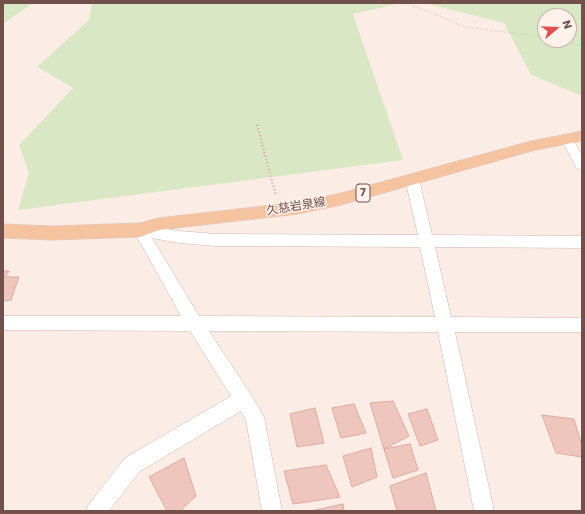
<!DOCTYPE html>
<meta charset="utf-8">
<style>
body{margin:0}
#map{position:relative;width:585px;height:514px;overflow:hidden;background:#fbede5;font-family:Poppins,sans-serif}
canvas{display:block}
.frame{position:absolute;inset:0;border:4px solid #72514c;pointer-events:none}
.north{position:absolute;left:537px;top:8px;width:40px;height:40px;box-sizing:border-box;background:#fef2eb;border:1px solid #c6b2ab;border-radius:50%;rotate:71deg;font-size:11px;font-weight:700;line-height:16px;text-align:center;color:#72514c}
.north::after{content:'';display:block;margin:auto;width:14px;height:18px;background:#de5151;clip-path:polygon(50% 0,100% 100%,50% 72%,0 100%)}
</style>
<div id="map">
<canvas width="585" height="514"></canvas>
<div class="frame"></div>
<div class="north">N</div>
</div>
<script>
const context = document.querySelector('canvas').getContext('2d');
context.lineJoin = 'round';
function fillPath(path, color) {
  context.fillStyle = color;
  context.fill(path, 'evenodd');
}
function toPath(rows) {
  const path = new Path2D();
  for (const r of rows) {
    path.moveTo(r[0], r[1]);
    for (let i = 2; i < r.length; i += 2) path.lineTo(r[i], r[i + 1]);
  }
  return path;
}
function stroke(path, color, width, dash) {
  context.strokeStyle = color;
  context.lineWidth = width;
  context.lineCap = dash ? 'butt' : 'round';
  context.setLineDash(dash || []);
  context.stroke(path);
}
function drawText(font, color, halo, rows, align = 'center') {
  context.font = font + ' Poppins,"Noto Sans JP",sans-serif';
  context.lineWidth = 3;
  context.setLineDash([]);
  context.textBaseline = 'middle';
  context.strokeStyle = halo;
  context.fillStyle = color;
  for (const [text, x, y, turn = 0] of rows) {
    context.save();
    context.translate(x, y);
    context.rotate((+turn || 0) * Math.PI / 180);
    context.textAlign = isNaN(turn) ? turn : align;
    if (halo) context.strokeText(text, 0, 0);
    context.fillText(text, 0, 0);
    context.restore();
  }
}
fillPath(toPath([
 [3,3,33,3,3,24],
 [92,3,401,3,353,14,403,160,18,210,29,173,19,145,73,88,37,67,89,20],
 [424,3,582,3,582,96,531,75,504,23],
 [545,16,569,16,569,40,545,40]
]), '#dae7c4');
const building = toPath([
 [3,271,9,271,5,277,19,277,11,300,3,301,3,271],
 [393,401,409,436,384,449,370,403,393,401],
 [354,404,366,433,341,438,332,408,354,404],
 [315,408,324,443,297,447,290,414,315,408],
 [427,409,438,440,420,446,408,414,427,409],
 [542,415,574,419,582,446,582,457,556,453,542,415],
 [410,444,418,470,393,478,384,449,410,444],
 [371,448,377,477,352,487,343,456,371,448],
 [184,458,196,496,180,511,167,511,149,477,184,458],
 [326,465,340,497,293,504,284,471,326,465],
 [426,473,436,511,397,511,390,486,426,473],
 [343,504,344,511,311,511,343,504]
]);
fillPath(building, '#efc6be');
stroke(building, '#e0a99f', 1);
const minor = toPath([
 [567,135,571,136,582,155,582,170,577,169,561,139,563,136,567,135],
 [412,174,417,176,419,179,432,235,582,236,582,248,435,247,451,317,582,318,582,332,455,332,494,511,474,511,438,332,209,331,250,393,264,417,282,511,262,511,246,420,241,411,139,472,109,511,86,511,89,504,125,458,231,396,190,331,3,330,3,316,181,316,133,230,135,226,140,225,179,231,216,234,418,235,405,179,407,176,412,174],
 [152,238,179,243,216,246,420,247,435,317,199,316,152,238]
]);
const major = toPath([
 [582,131,582,141,532,151,341,205,298,214,159,230,140,237,52,240,3,238,3,224,52,226,140,223,158,218,298,202,341,193,531,141,582,131]
]);
stroke(minor, '#ceb5af', 1);
stroke(major, '#d5cbc9', 1);
stroke(toPath([
 [405,3,433,13,464,27,545,37],
 [560,40,582,46],
 [257,124,258,126]
]), '#d3a9a1', 1.5, [0.5, 2]);
stroke(toPath([
 [257,125,276,196]
]), '#d3a9a1', 2.5, [1, 2.5]);
fillPath(minor, '#fff');
fillPath(major, '#f6c3a1');
for (const [x, y, w] of [
 [363,193,14]
]) {
  const box = new Path2D();
  box.roundRect(x - w / 2, y - 9, w, 18, 3);
  context.fillStyle = '#fef2eb';
  context.fill(box);
  stroke(box, '#72514c', 1);
}
drawText('bold 11px', '#72514c', null, [
 ["7",363,193]
]);
drawText('12px', '#72514c', '#fef2eb', [
 ["久慈岩泉線",296,207,-9]
]);
</script>
